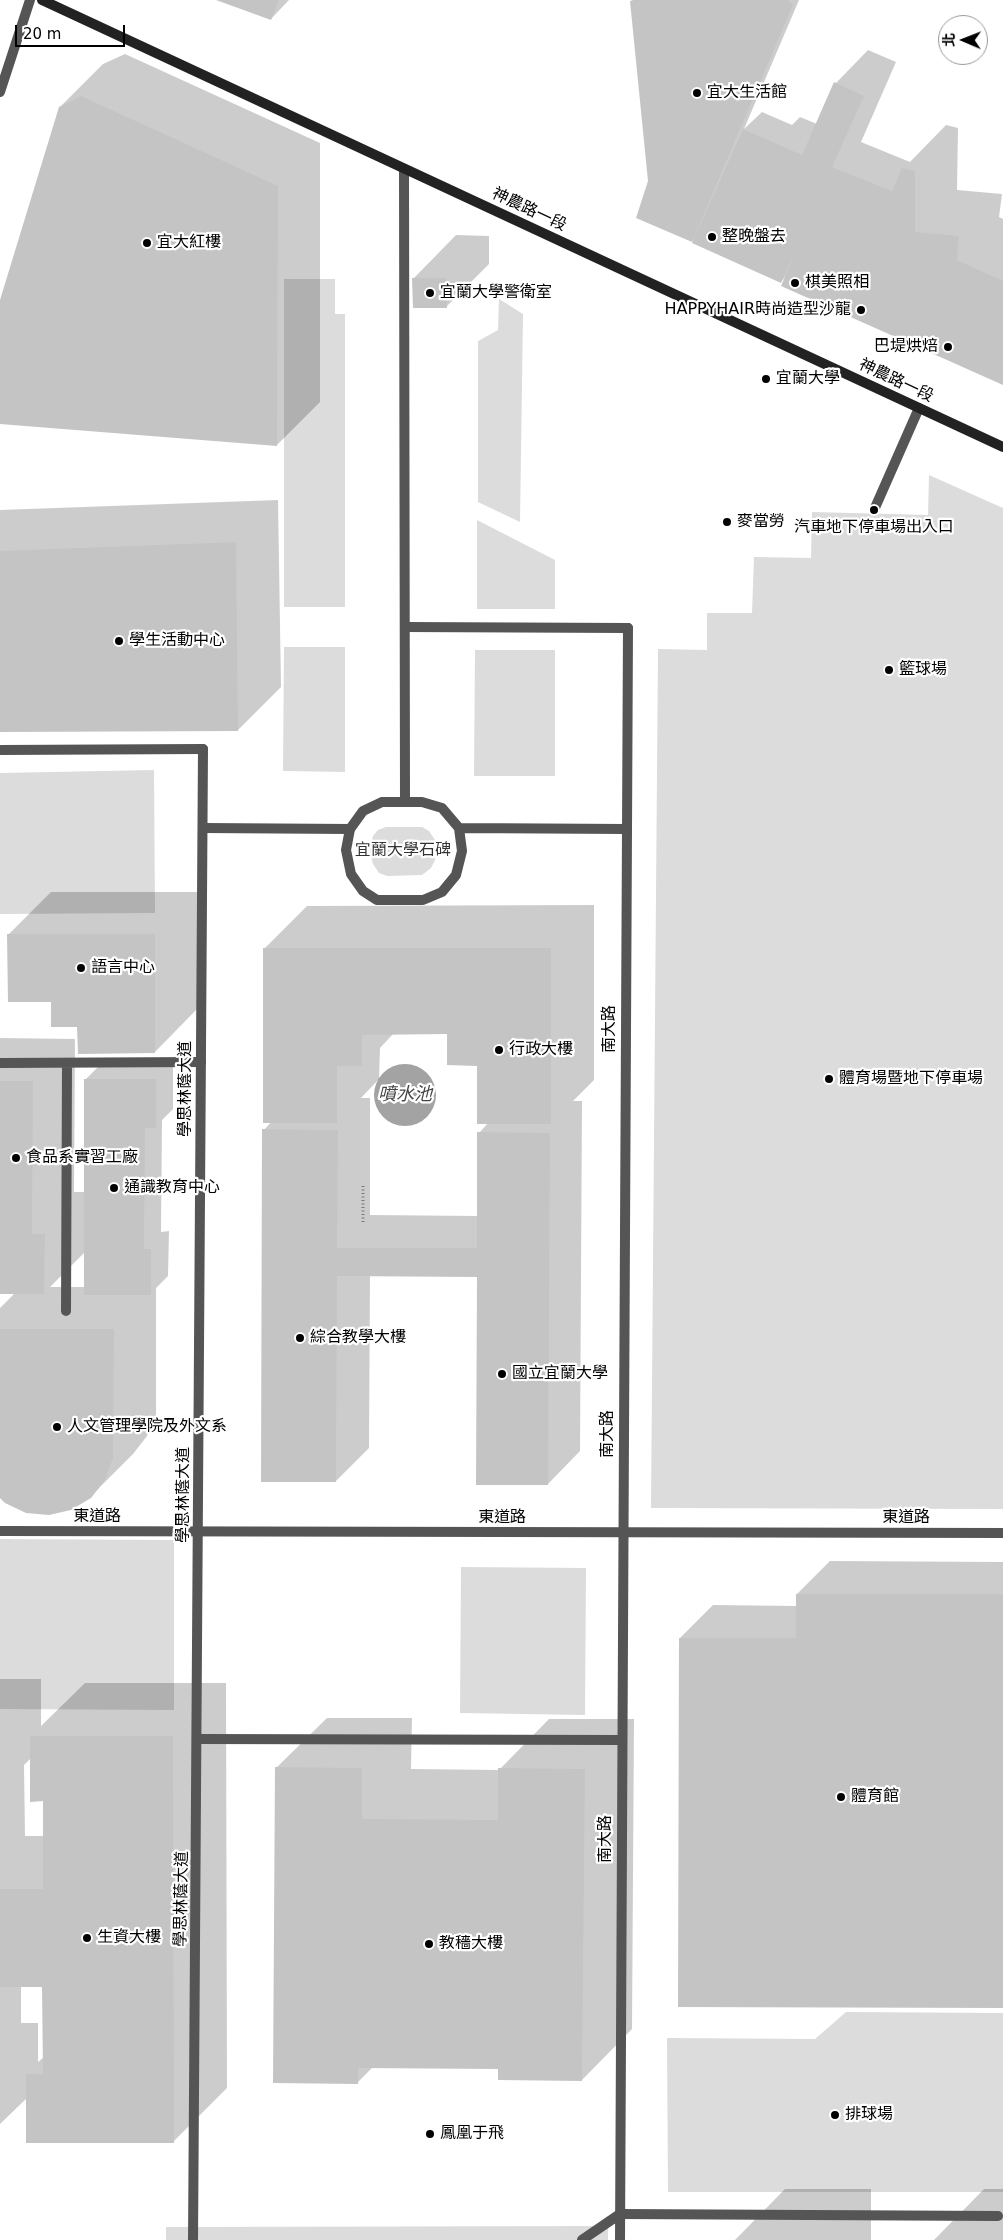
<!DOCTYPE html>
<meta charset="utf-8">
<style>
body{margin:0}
#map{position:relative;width:1003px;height:2240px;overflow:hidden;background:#fff;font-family:"DejaVu Sans","Noto Sans TC",sans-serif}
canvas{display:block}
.north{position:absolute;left:938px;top:15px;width:50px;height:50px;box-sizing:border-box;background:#fff;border:1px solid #999;border-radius:50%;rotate:271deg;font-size:14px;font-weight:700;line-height:20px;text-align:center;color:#000}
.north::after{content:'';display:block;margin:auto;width:18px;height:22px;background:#000;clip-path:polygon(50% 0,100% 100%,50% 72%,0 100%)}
.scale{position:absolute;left:15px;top:25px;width:110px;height:22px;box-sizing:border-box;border:2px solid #000;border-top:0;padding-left:6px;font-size:15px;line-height:18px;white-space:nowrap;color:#000;-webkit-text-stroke:4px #fff;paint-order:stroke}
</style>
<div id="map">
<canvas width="1003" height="2240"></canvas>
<div class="north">北</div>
<div class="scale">20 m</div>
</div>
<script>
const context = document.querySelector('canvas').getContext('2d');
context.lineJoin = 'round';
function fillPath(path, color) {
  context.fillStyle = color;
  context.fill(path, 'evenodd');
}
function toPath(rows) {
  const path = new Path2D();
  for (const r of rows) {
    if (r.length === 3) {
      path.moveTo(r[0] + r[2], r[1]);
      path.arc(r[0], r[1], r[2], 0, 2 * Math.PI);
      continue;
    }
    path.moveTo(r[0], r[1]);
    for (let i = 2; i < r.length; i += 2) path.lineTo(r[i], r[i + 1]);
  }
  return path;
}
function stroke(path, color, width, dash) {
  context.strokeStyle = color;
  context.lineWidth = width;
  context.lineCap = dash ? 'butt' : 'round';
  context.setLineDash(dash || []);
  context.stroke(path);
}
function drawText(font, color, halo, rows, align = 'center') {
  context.font = font + ' "DejaVu Sans","Noto Sans TC",sans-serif';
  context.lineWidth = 4.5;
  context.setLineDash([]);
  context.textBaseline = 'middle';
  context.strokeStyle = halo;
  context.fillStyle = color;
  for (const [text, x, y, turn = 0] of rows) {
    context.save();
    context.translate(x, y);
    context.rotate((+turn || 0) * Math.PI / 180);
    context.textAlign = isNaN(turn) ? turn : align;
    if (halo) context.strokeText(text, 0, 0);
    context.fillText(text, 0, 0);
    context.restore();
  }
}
fillPath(toPath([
 [284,279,335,279,335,314,345,314,345,607,284,607],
 [499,299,523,314,520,522,478,502,478,341,498,330],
 [929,475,1003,508,1003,1509,651,1508,658,649,707,650,707,613,752,613,754,557,811,558,812,512,928,515],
 [477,520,555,560,555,609,477,609],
 [284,647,345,647,345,772,283,771],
 [475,650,555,650,555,776,474,776],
 [154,770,155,913,0,914,0,773],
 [386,827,422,827,429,831,435,840,436,850,435,860,431,868,422,875,387,876,379,873,373,864,370,853,371,845,373,836,378,830],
 [0,1539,174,1540,174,1710,0,1709],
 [461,1567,586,1568,585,1715,460,1713],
 [846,2012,1003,2013,1003,2192,668,2192,667,2038,815,2039],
 [608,2226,608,2240,166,2240,166,2227]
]), '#dcdcdc');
fillPath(toPath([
 [405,1095,31]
]), '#a3a3a3');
fillPath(toPath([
 [219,0,289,0,271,19],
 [633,0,799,0,744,129,762,112,792,125,800,117,817,124,836,83,868,50,896,62,861,142,910,162,946,125,958,128,957,190,1002,194,999,217,1003,219,1003,383,786,276,781,282,697,236,692,241,649,181,631,2],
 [125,54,320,143,320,402,277,445,0,423,0,305,60,107,103,64],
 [456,235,489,236,489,264,446,307,414,278],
 [278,500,281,687,238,730,0,731,0,510],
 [51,892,197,892,197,1009,155,1052,79,1026,52,1001,8,935],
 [594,905,594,1080,573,1101,582,1101,580,1451,548,1484,478,1276,370,1275,369,1448,336,1481,264,1130,272,1121,264,949,307,906],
 [394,1033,448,1033,479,1064,489,1122,479,1133,478,1216,370,1215,370,1098,361,1098,379,1079,380,1048],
 [0,1038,75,1039,74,1192,85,1192,86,1079,104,1061,173,1061,173,1109,162,1120,161,1232,169,1231,168,1276,156,1288,156,1415,147,1436,133,1454,90,1497,0,1496,0,1308,15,1293,0,1293],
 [85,1252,85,1287,50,1287],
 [830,1561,1003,1562,1003,2007,680,1638,713,1605,797,1606,797,1594],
 [0,1679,41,1679,41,1726,85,1683,226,1683,227,2088,173,2142,27,2098,0,2124],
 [31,1758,44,1800,44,1836,25,1836,24,1765],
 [21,1986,44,1986,44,2057,38,2062,38,2023,21,2023],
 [327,1718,412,1718,411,1769,499,1770,549,1719,634,1719,632,2029,582,2080,499,2068,373,2067,357,2083,276,1768],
 [785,2189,871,2189,871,2240,735,2240],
 [984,2189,1003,2189,1003,2240,934,2240]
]), '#0003');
fillPath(toPath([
 [216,0,279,0,271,20],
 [634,0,788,0,793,5,692,242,636,218,648,181,630,1],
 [834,82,864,96,832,167,892,191,902,168,915,171,915,232,959,236,957,260,1003,281,1003,385,781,286,799,244,781,283,692,243,743,129,802,155],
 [81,96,278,186,277,446,0,424,0,300,59,107],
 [412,278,446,278,447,308,413,308],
 [236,542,238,731,0,732,0,551],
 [7,934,155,934,155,1053,78,1054,77,1027,51,1027,51,1002,8,1002],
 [263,948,551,948,551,1124,477,1124,477,1066,447,1065,447,1034,362,1035,362,1066,337,1066,337,1123,263,1123],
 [84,1079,156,1079,156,1128,145,1128,144,1249,151,1249,151,1295,84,1295],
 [0,1081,33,1081,32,1234,45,1234,44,1294,0,1294],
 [262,1129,338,1130,337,1248,477,1248,477,1132,550,1133,548,1485,476,1485,477,1277,337,1276,336,1482,261,1482],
 [0,1329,114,1329,113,1458,105,1480,91,1498,71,1510,49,1515,26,1513,5,1503,0,1498],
 [796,1594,1003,1594,1003,2008,678,2007,679,1638,796,1638],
 [30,1736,173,1736,174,2143,26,2143,26,2074,43,2074,42,1987,0,1987,0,1889,43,1889,43,1801,30,1802],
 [275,1767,362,1768,362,1819,498,1820,498,1768,585,1769,582,2081,498,2080,498,2069,358,2068,358,2084,273,2083]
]), '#c4c4c4');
stroke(toPath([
 [363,1222,363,1186]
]), '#777', 3, [1, 2.5]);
stroke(toPath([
 [405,627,628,628],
 [0,750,203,749],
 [203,828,350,829],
 [0,1063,201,1062],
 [66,1311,67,1063],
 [0,1531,1003,1533],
 [198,1739,622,1740],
 [620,2214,998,2216]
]), '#555', 10);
stroke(toPath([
 [0,92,30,0],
 [404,169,405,802],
 [874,510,919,408],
 [382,802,422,802,442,808,459,828,462,851,456,875,442,892,423,900,377,900,363,891,351,874,346,850,350,829,363,811,382,802],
 [459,828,626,829],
 [193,2240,203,749],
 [582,2240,620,2214],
 [620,2240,628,628]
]), '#555', 10);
stroke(toPath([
 [42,0,1003,447]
]), '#222', 10);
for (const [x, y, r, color] of [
 [697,93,5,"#000"],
 [712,237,5,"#000"],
 [147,243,5,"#000"],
 [795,283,5,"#000"],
 [430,293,5,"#000"],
 [861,310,5,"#000"],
 [948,347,5,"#000"],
 [766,379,5,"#000"],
 [874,510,5,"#000"],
 [727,522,5,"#000"],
 [119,641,5,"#000"],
 [889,670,5,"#000"],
 [81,968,5,"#000"],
 [499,1050,5,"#000"],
 [829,1079,5,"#000"],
 [16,1158,5,"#000"],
 [114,1188,5,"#000"],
 [300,1338,5,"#000"],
 [502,1374,5,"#000"],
 [57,1427,5,"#000"],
 [841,1797,5,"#000"],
 [87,1938,5,"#000"],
 [429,1944,5,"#000"],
 [835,2115,5,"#000"],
 [430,2134,5,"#000"]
]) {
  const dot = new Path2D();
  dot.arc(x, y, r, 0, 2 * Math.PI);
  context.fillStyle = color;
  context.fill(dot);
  stroke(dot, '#fff', 2);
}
drawText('16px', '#000', '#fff', [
 ["宜大生活館",707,93],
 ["整晚盤去",722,237],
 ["宜大紅樓",157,243],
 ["棋美照相",805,283],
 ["宜蘭大學警衛室",440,293],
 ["HAPPYHAIR時尚造型沙龍",851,310,"right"],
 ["巴堤烘焙",938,347,"right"],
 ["宜蘭大學",776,379],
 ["麥當勞",737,522],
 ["汽車地下停車場出入口",874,528,"center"],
 ["學生活動中心",129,641],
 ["籃球場",899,670],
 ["語言中心",91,968],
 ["行政大樓",509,1050],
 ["體育場暨地下停車場",839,1079],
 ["食品系實習工廠",26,1158],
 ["通識教育中心",124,1188],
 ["綜合教學大樓",310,1338],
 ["國立宜蘭大學",512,1374],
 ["人文管理學院及外文系",67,1427],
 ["體育館",851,1797],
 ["生資大樓",97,1938],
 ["教穡大樓",439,1944],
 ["排球場",845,2115],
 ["鳳凰于飛",440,2134]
], 'left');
drawText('16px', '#000', '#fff', [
 ["神農路一段",529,210,25],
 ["神農路一段",896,381,25],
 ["南大路",610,1029,-90],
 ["學思林蔭大道",186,1089,-90],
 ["南大路",608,1434,-90],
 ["學思林蔭大道",184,1495,-90],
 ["東道路",97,1517],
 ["東道路",502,1518],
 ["東道路",906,1518],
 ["南大路",606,1839,-90],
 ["學思林蔭大道",182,1899,-89]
]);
drawText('16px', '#333', '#fff', [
 ["宜蘭大學石碑",403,851]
]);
drawText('italic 18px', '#444', '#fff', [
 ["噴水池",405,1095]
]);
</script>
